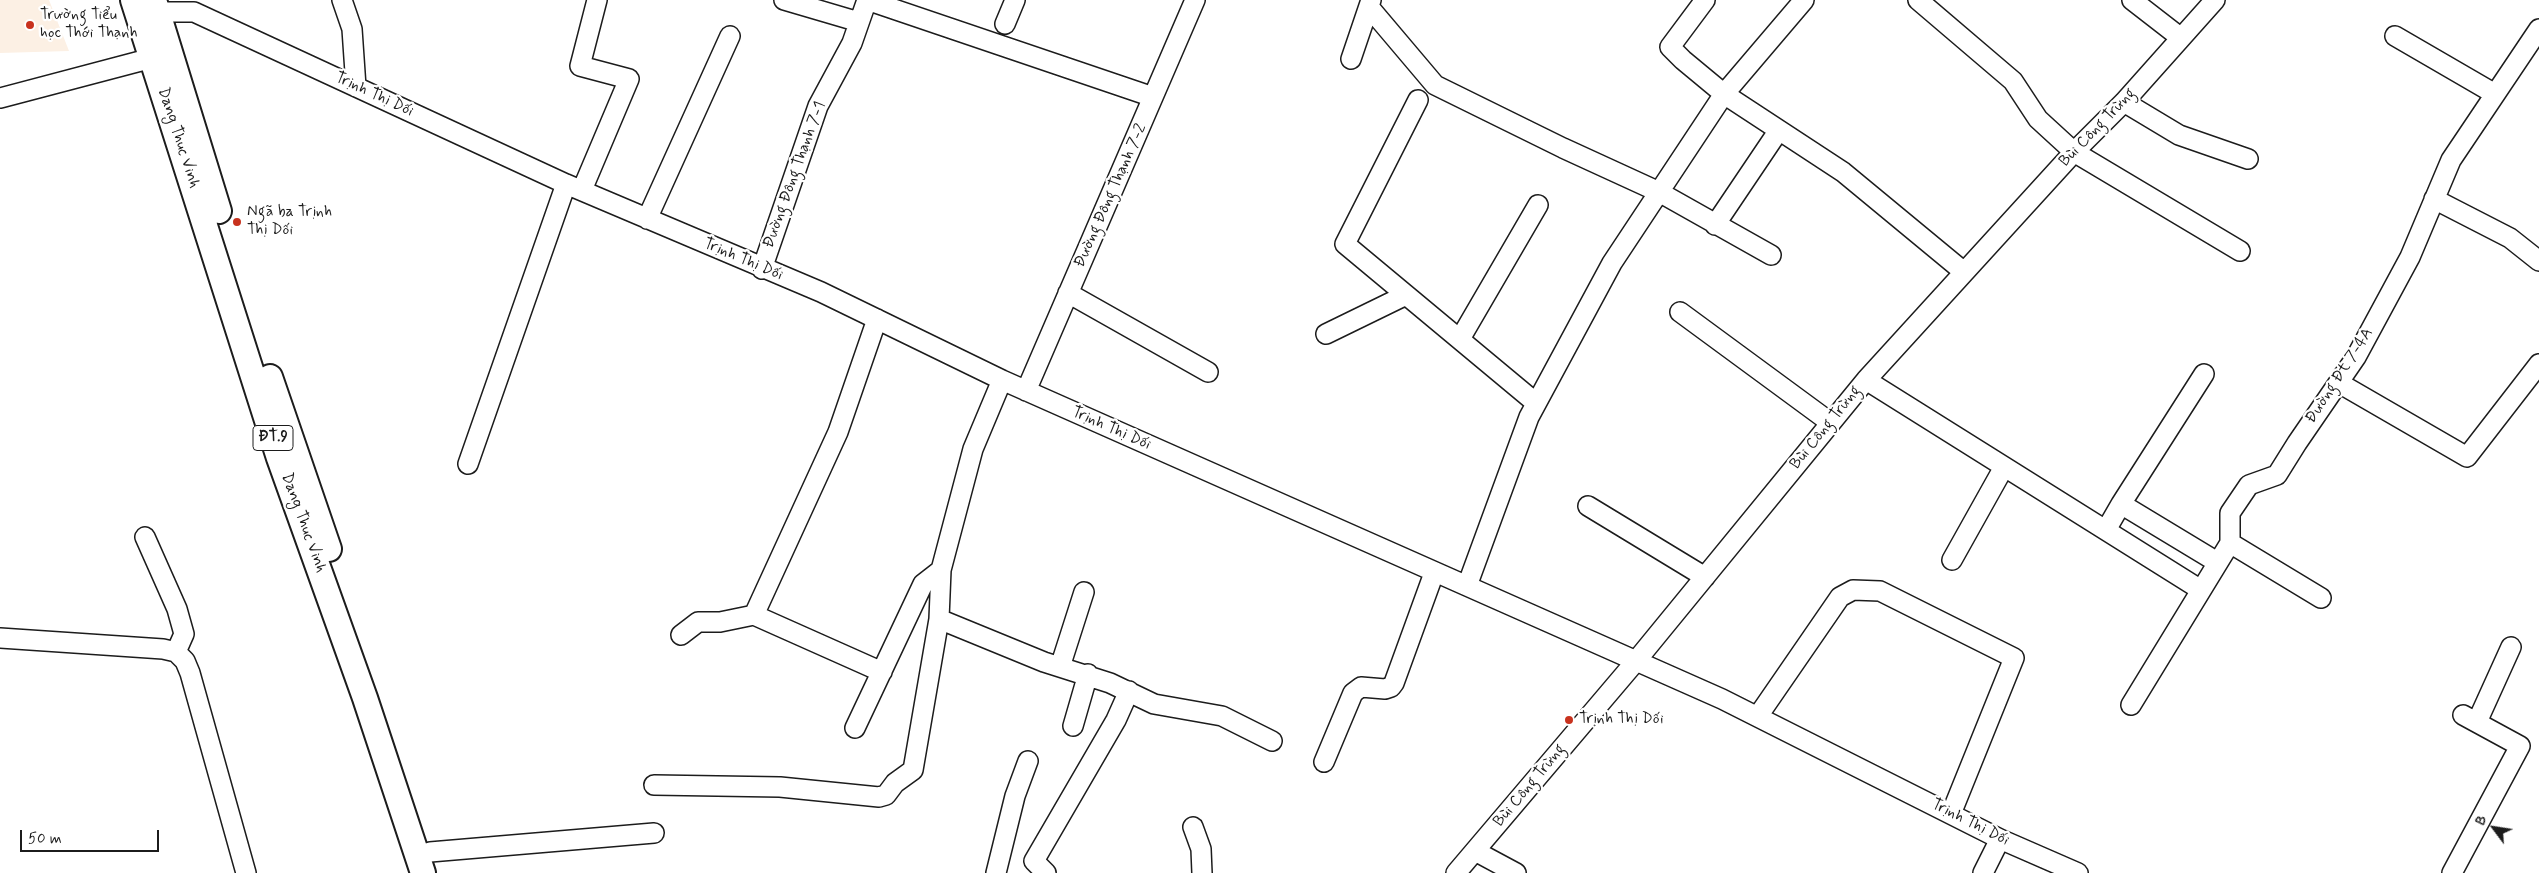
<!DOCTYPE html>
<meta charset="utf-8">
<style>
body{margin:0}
#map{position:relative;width:2539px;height:873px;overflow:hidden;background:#fff;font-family:Mynerve,sans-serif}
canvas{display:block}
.north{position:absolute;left:2469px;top:803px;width:50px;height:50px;-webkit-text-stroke:4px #fff;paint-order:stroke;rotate:301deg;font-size:14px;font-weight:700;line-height:20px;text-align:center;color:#1c1c1c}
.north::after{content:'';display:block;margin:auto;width:18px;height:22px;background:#1c1c1c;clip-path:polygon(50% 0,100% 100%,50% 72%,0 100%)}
.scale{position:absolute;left:20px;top:830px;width:139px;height:22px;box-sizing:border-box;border:2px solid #1c1c1c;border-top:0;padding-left:6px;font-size:15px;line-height:18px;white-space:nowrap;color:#1c1c1c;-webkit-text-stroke:4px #fff;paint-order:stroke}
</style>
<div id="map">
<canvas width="2539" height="873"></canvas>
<div class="north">B</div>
<div class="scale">50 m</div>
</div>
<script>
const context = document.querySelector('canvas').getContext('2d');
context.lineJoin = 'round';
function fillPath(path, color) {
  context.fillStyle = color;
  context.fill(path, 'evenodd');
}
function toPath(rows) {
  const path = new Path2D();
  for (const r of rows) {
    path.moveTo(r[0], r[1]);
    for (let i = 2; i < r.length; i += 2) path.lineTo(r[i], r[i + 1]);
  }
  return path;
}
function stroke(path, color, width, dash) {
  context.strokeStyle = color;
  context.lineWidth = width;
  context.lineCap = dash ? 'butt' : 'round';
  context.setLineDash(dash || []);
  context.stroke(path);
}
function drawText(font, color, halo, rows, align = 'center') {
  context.font = font + ' Mynerve,sans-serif';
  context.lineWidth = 4.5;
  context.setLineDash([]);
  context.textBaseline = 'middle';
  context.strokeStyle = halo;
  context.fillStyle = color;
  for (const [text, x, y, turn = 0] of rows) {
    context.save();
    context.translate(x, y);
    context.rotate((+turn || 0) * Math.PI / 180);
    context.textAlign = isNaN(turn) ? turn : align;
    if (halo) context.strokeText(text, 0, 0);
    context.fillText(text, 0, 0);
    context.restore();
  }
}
fillPath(toPath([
 [0,0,49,0,69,51,0,53]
]), '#fcf0e4');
const minor = toPath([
 [342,0,352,29,356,87],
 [784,0,859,22],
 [867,0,1153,97],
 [1705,0,1670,47,1683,60,1724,94,1843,172,1964,272],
 [1918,0,2013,81,2038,119,2074,152,2240,251],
 [2132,0,2181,38],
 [1369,7,1435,85,1563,148,1659,192,1771,255],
 [144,12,194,12,566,184,821,292,1002,380,1722,699,2000,839,2078,873],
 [1005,24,1015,0],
 [2395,36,2495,94],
 [1351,59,1371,0],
 [0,98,152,58],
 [1418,100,1345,244,1536,403],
 [2124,102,2179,135,2248,159],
 [582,190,629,79,580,66,597,0],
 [2434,199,2510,238,2539,261],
 [647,219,730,36],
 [1715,225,1779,130],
 [762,269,818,106,852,43,867,0],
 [1068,293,1208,372],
 [1680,312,1831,423],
 [1326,334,1406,295],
 [1460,339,1538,205],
 [1866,380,2201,590],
 [2339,383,2467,457,2539,364],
 [1026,391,1195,0],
 [468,464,566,184],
 [2121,504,2204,374],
 [1588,506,1705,577],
 [2106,530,2121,504,2217,562],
 [145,537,177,609,184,634,176,652],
 [2230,543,2321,598],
 [1952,560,2004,467],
 [1467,586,1529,417,1612,263,1724,94,1804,0],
 [754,615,882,672],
 [939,619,1044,662,1110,683,1154,704,1222,716,1272,741],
 [681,635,698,622,720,622,754,615,838,432,877,319],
 [0,638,163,649,176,652,185,661,190,673,246,873],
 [1060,667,1084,592],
 [2131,705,2230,543,2230,513,2249,485,2277,475,2297,443,2356,357,2410,257,2451,160,2539,29],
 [1758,716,1840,597,1853,590,1880,591,2014,658,1951,814],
 [2477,722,2511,647],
 [1073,726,1088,674],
 [855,728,923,584,941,570],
 [1324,762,1353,693,1361,687,1385,689,1391,687,1394,683,1434,573],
 [654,785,780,787,879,797,886,795,895,783,913,770,939,619,941,570,973,449,1002,380],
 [1193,827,1201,849,1202,873],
 [1475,851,1516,873],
 [430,852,654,833],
 [996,873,1015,796,1028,761],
 [1046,873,1034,861,1116,720,1129,691],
 [1456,873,1636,661,1866,380,2074,152,2124,102,2215,0],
 [1983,873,2000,839],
 [2452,873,2520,746,2463,715]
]);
const major = toPath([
 [133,0,279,458,365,698,423,873],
 [154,0,219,211],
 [270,377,329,549]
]);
stroke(minor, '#1c1c1c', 22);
stroke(major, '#1c1c1c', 28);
stroke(minor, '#fff', 19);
stroke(major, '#fff', 24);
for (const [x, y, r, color] of [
 [30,25,5,"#c8321e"],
 [237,222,5,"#c8321e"],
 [1569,720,5,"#c8321e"]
]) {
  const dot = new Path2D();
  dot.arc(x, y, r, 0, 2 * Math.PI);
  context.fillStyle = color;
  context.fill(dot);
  stroke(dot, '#fff', 2);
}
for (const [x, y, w] of [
 [273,438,40]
]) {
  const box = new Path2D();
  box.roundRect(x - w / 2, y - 12.5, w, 25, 4);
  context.fillStyle = '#fff';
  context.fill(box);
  stroke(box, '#1c1c1c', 1);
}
drawText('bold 15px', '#1c1c1c', null, [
 ["ĐT.9",273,438]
]);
drawText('16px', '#1c1c1c', '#fff', [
 ["Trường Tiểu",40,16],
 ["học Thới Thạnh",40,34],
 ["Ngã ba Trịnh",247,213],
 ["Thị Dối",247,231],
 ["Trịnh Thị Dối",1579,720]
], 'left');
drawText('16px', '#1c1c1c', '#fff', [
 ["Trịnh Thị Dối",374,95,25],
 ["Bùi Công Trừng",2098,128,-46],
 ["Dang Thuc Vinh",178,138,72],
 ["Đường Đông Thạnh 7-1",795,175,-70],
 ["Đường Đông Thạnh 7-2",1111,196,-66],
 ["Trịnh Thị Dối",743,260,23],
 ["Đường Đt 7-4A",2340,376,-57],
 ["Bùi Công Trừng",1826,428,-51],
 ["Trịnh Thị Dối",1111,429,24],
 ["Dang Thuc Vinh",303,523,70],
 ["Bùi Công Trừng",1530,786,-50],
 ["Trịnh Thị Dối",1970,823,27]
]);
</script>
